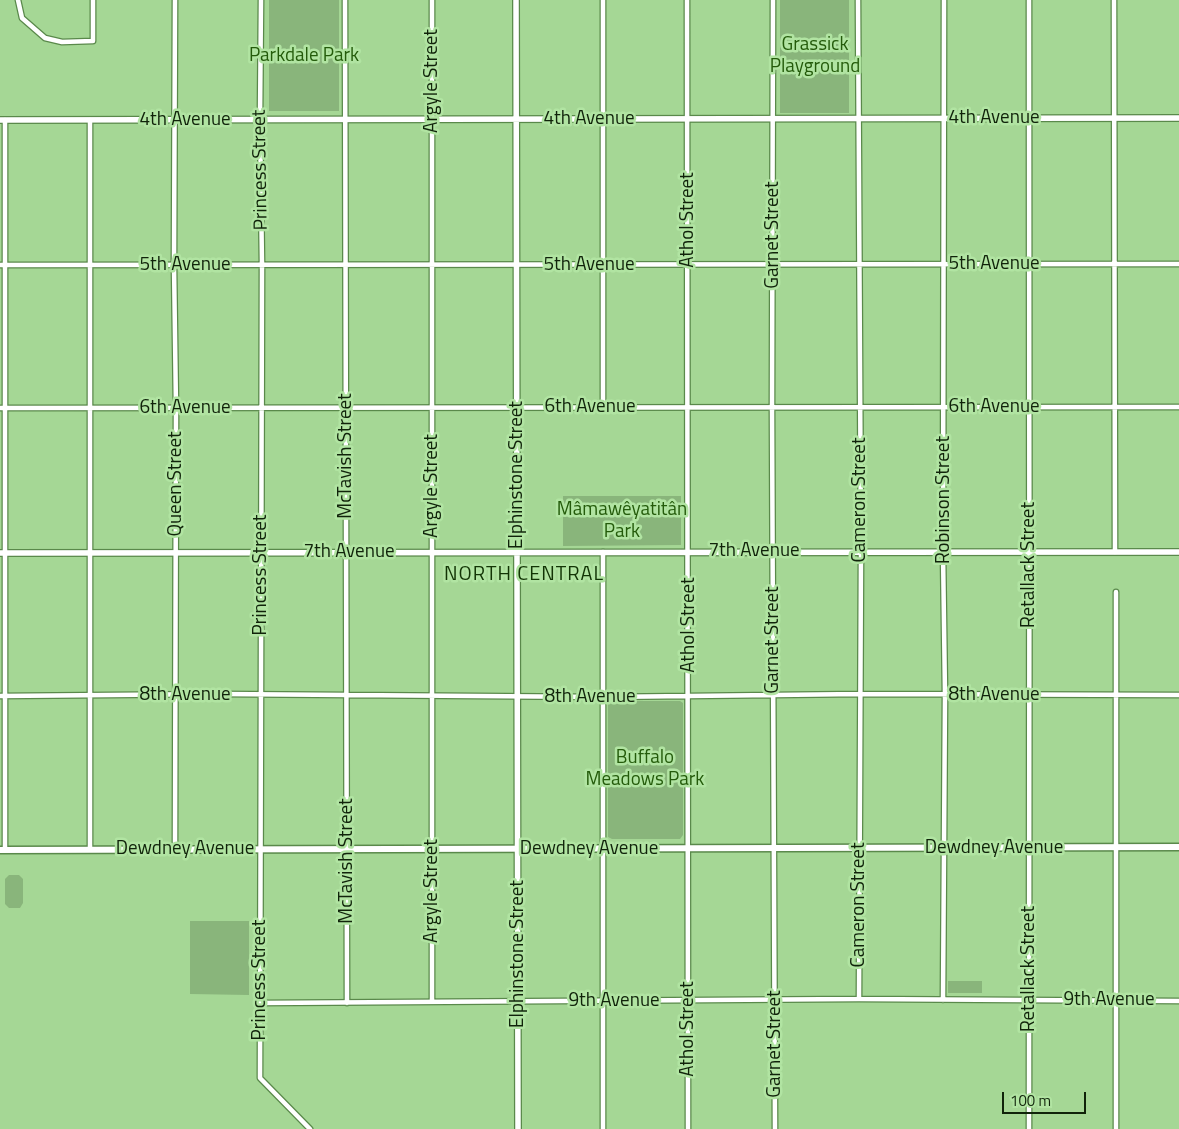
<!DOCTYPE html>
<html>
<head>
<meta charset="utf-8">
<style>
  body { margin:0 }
  #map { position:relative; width:1179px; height:1129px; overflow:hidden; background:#a5d795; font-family:"Titillium Web",sans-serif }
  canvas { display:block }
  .scale { position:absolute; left:1002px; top:1092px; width:84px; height:22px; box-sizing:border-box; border:2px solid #10230a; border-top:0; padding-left:6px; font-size:15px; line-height:18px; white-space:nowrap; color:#10230a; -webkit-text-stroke:4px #b1e4a2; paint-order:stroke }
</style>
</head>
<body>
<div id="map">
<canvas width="1179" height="1129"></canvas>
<div class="scale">100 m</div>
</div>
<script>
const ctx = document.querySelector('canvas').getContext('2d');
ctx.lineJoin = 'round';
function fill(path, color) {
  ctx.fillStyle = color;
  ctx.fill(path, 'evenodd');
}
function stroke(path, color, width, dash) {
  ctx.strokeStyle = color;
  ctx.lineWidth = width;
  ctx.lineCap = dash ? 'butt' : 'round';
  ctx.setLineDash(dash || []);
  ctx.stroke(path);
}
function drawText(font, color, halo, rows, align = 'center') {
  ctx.font = font + ' "Titillium Web",sans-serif';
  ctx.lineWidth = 5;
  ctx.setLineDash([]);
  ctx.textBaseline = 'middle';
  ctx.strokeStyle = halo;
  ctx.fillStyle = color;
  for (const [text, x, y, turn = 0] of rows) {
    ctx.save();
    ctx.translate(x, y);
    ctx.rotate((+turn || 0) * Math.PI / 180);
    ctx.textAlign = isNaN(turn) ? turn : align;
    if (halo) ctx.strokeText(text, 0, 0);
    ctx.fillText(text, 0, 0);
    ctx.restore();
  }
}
const green = new Path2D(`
  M269,0H339V111H269Z
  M780,0H849V113H780Z
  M563,496H681V545L563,546Z
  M611,701H680L683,703V835L680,839H612L608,837V704Z
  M9,875H19L23,879V903L20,908H9L5,904V879Z
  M190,921H249V995L190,994Z
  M948,981H982V993H948Z`);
const minor = new Path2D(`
  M18,0L22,18L45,38L62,42L93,41V0
  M261,0L260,120L262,265L260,1078L310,1129
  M345,0L347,1003
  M432,0V1002
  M603,0V407
  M687,0L688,1129
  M773,0L772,407L775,1129
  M858,0L861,551L859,999
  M1114,0L1115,552
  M5,120V850
  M90,120V849
  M0,265L1179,264
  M0,408L1179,407
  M603,552V1129
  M0,696L220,694L603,697L860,694L1179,695
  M175,849L176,408L174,265L175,0
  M943,1000L945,695L943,552L944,0
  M260,1003L859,999L1179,1001
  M1029,1129C1029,753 1030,376 1029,0
  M1116,1129V592`);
const tertiary = new Path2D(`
  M516,0L518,1129
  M0,120L1179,118
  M0,553L1179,552`);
const secondary = new Path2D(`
  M0,850L1179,847`);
const parkNames = [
  ["Grassick",815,45],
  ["Playground",815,67],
  ["Parkdale Park",304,56],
  ["Mâmawêyatitân",622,510],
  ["Park",622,532],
  ["Buffalo",645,758],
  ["Meadows Park",645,780]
];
const streetNames = [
  ["Argyle Street",432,81,-90],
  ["4th Avenue",994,118],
  ["4th Avenue",589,119],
  ["4th Avenue",185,120],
  ["Princess Street",261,170,-91],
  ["Athol Street",688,220,-90],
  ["Garnet Street",773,235,-90],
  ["5th Avenue",994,264],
  ["5th Avenue",185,265],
  ["5th Avenue",589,265],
  ["6th Avenue",590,407],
  ["6th Avenue",994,407],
  ["6th Avenue",185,408],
  ["McTavish Street",346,456,-90],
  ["Elphinstone Street",517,475,-90],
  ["Queen Street",176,484,-90],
  ["Argyle Street",432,486,-90],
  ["Cameron Street",860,500,-90],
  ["Robinson Street",944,500,-90],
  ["7th Avenue",754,551],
  ["7th Avenue",349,552],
  ["Retallack Street",1029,565,-90],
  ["Princess Street",261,575,-90],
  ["Athol Street",689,625,-90],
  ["Garnet Street",773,640,-90],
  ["8th Avenue",185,695],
  ["8th Avenue",994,695],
  ["8th Avenue",590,697],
  ["Dewdney Avenue",994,848],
  ["Dewdney Avenue",185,849],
  ["Dewdney Avenue",589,849],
  ["McTavish Street",347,861,-90],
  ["Argyle Street",432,891,-90],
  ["Cameron Street",859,905,-90],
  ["Elphinstone Street",518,954,-90],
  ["Retallack Street",1029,969,-90],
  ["Princess Street",260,980,-90],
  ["9th Avenue",1109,1000],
  ["9th Avenue",614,1001],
  ["Athol Street",688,1029,-90],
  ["Garnet Street",775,1044,-90]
];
const neighbourhoodNames = [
  ["NORTH CENTRAL",524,575]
];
fill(green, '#89b57b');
stroke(minor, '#5a894b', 7);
stroke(tertiary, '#5a894b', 8);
stroke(secondary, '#5a894b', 9);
stroke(minor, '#fff', 4.5);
stroke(tertiary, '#fff', 5.5);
stroke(secondary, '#fff', 6);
drawText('19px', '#245b0b', '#b1e4a2', parkNames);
drawText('19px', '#10230a', '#b1e4a2', streetNames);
ctx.letterSpacing = '1px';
drawText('20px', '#123405', '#b1e4a2', neighbourhoodNames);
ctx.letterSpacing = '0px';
</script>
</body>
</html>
